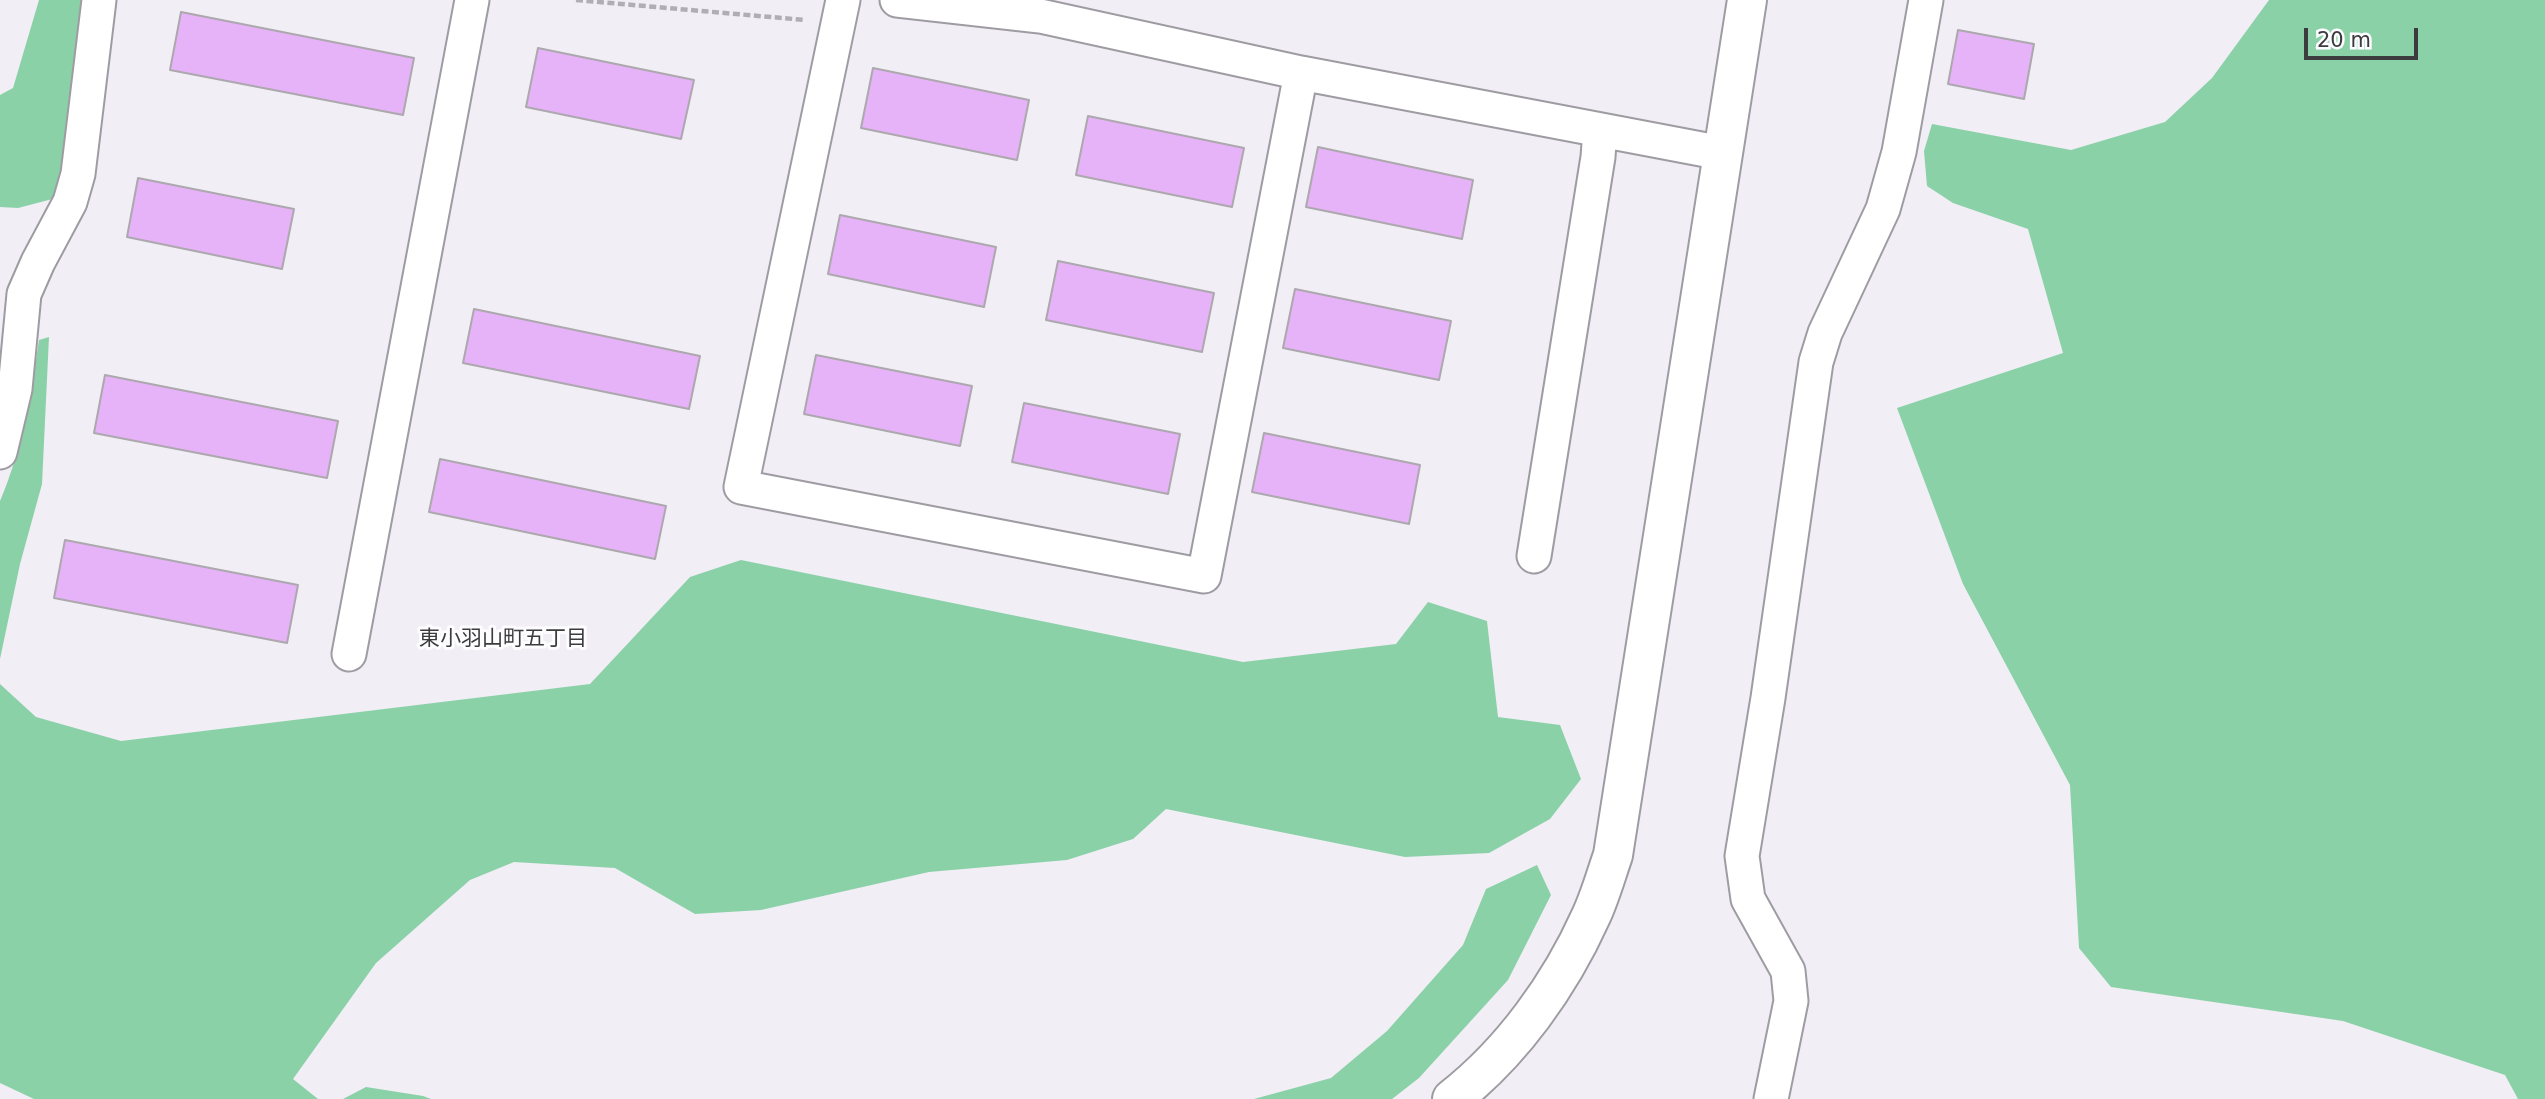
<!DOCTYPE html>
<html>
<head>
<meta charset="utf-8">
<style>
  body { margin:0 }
  #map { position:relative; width:2545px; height:1099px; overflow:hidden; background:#f1eef5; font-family:"DejaVu Sans",sans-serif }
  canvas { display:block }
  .scale { position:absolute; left:2304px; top:28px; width:114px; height:32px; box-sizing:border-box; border:4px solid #3c3b3d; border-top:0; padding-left:9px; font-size:21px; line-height:24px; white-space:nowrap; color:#3c3b3d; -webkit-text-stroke:5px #fdfcff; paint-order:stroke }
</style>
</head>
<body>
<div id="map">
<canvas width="2545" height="1099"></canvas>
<div class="scale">20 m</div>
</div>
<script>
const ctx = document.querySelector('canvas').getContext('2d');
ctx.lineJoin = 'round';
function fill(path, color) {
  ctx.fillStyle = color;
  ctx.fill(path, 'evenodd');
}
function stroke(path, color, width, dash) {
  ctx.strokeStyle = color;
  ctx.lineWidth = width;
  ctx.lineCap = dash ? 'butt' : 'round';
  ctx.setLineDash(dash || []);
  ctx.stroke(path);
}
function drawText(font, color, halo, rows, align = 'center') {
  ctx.font = font + ' "DejaVu Sans","Noto Sans JP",sans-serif';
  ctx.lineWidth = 6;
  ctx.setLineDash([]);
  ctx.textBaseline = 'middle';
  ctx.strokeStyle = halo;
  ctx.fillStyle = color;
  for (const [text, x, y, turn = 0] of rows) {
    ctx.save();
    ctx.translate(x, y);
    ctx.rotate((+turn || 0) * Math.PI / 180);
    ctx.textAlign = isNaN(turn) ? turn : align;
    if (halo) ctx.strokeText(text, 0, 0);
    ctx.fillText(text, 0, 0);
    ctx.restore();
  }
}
const green = new Path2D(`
  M39,0H93L60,197L18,208L0,207V95L13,88Z
  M2269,0H2545V1099H2518L2505,1075L2343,1021L2111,987L2079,948L2070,785L1963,584L1897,408L2063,353L2028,229L1953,203L1927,186L1924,151L1932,124L2071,150L2165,122L2212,78Z
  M49,337L42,484L20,564L0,659V501C22,450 31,394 39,340Z
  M741,560L1243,662L1396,644L1428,602L1487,621L1498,717L1560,725L1581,779L1550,819L1489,853L1405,857L1166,809L1133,839L1067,860L929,872L761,910L695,914L615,868L514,862L470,880L376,963L293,1079L318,1099H34L0,1083V684L36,717L121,741L590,684L690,577Z
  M1537,865L1551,895L1508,980L1419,1078L1392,1099H1254L1331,1078L1387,1031L1463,945L1486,889Z
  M366,1087L423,1096L431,1099H343Z`);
const building = new Path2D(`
  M181,12L414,58L403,115L170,70Z
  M1958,30L2034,44L2024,99L1948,84Z
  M538,48L694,80L681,139L526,107Z
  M873,68L1029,100L1017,160L861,128Z
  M1088,116L1244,148L1232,207L1076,175Z
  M1318,147L1473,180L1462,239L1306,207Z
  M138,178L294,209L282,269L127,237Z
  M840,215L996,247L984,307L828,274Z
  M1058,261L1214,293L1202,352L1046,320Z
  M1295,289L1451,321L1439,380L1283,348Z
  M474,309L700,356L689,409L463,363Z
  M816,355L972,386L960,446L804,414Z
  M105,375L338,421L327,478L94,433Z
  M1024,403L1180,434L1168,494L1012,462Z
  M1264,433L1420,465L1409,524L1252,492Z
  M440,459L666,506L655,559L429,512Z
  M65,540L298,585L287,643L54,598Z`);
const path = new Path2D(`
  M576,0L805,20`);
const street = new Path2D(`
  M843,0L741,487L1204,576L1301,73
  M897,0L1040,16L1301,73L1722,153
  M0,452L15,389L24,294L38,262L70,202L78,174L99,0
  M1534,556L1598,157L1600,130
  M349,654L472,0
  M1771,1099L1791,1001L1788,971L1748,899L1742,856L1768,698L1816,362L1825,333L1883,209L1899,152L1926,0`);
const secondary = new Path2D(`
  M1452,1099C1512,1052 1560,985 1591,916C1600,897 1606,875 1613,855L1747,0`);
const neighbourhoodNames = [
  ["東小羽山町五丁目",503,640]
];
fill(green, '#8ad1a8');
fill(building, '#e6b2f8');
stroke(building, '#aca8ae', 2);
stroke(street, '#9e9ca2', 37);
stroke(secondary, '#9e9ca2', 42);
stroke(path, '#b0aeb3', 4.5, [7, 3.5]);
stroke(street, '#fff', 33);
stroke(secondary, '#fff', 38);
drawText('21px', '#3c3b3d', '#fdfcff', neighbourhoodNames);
</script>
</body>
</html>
